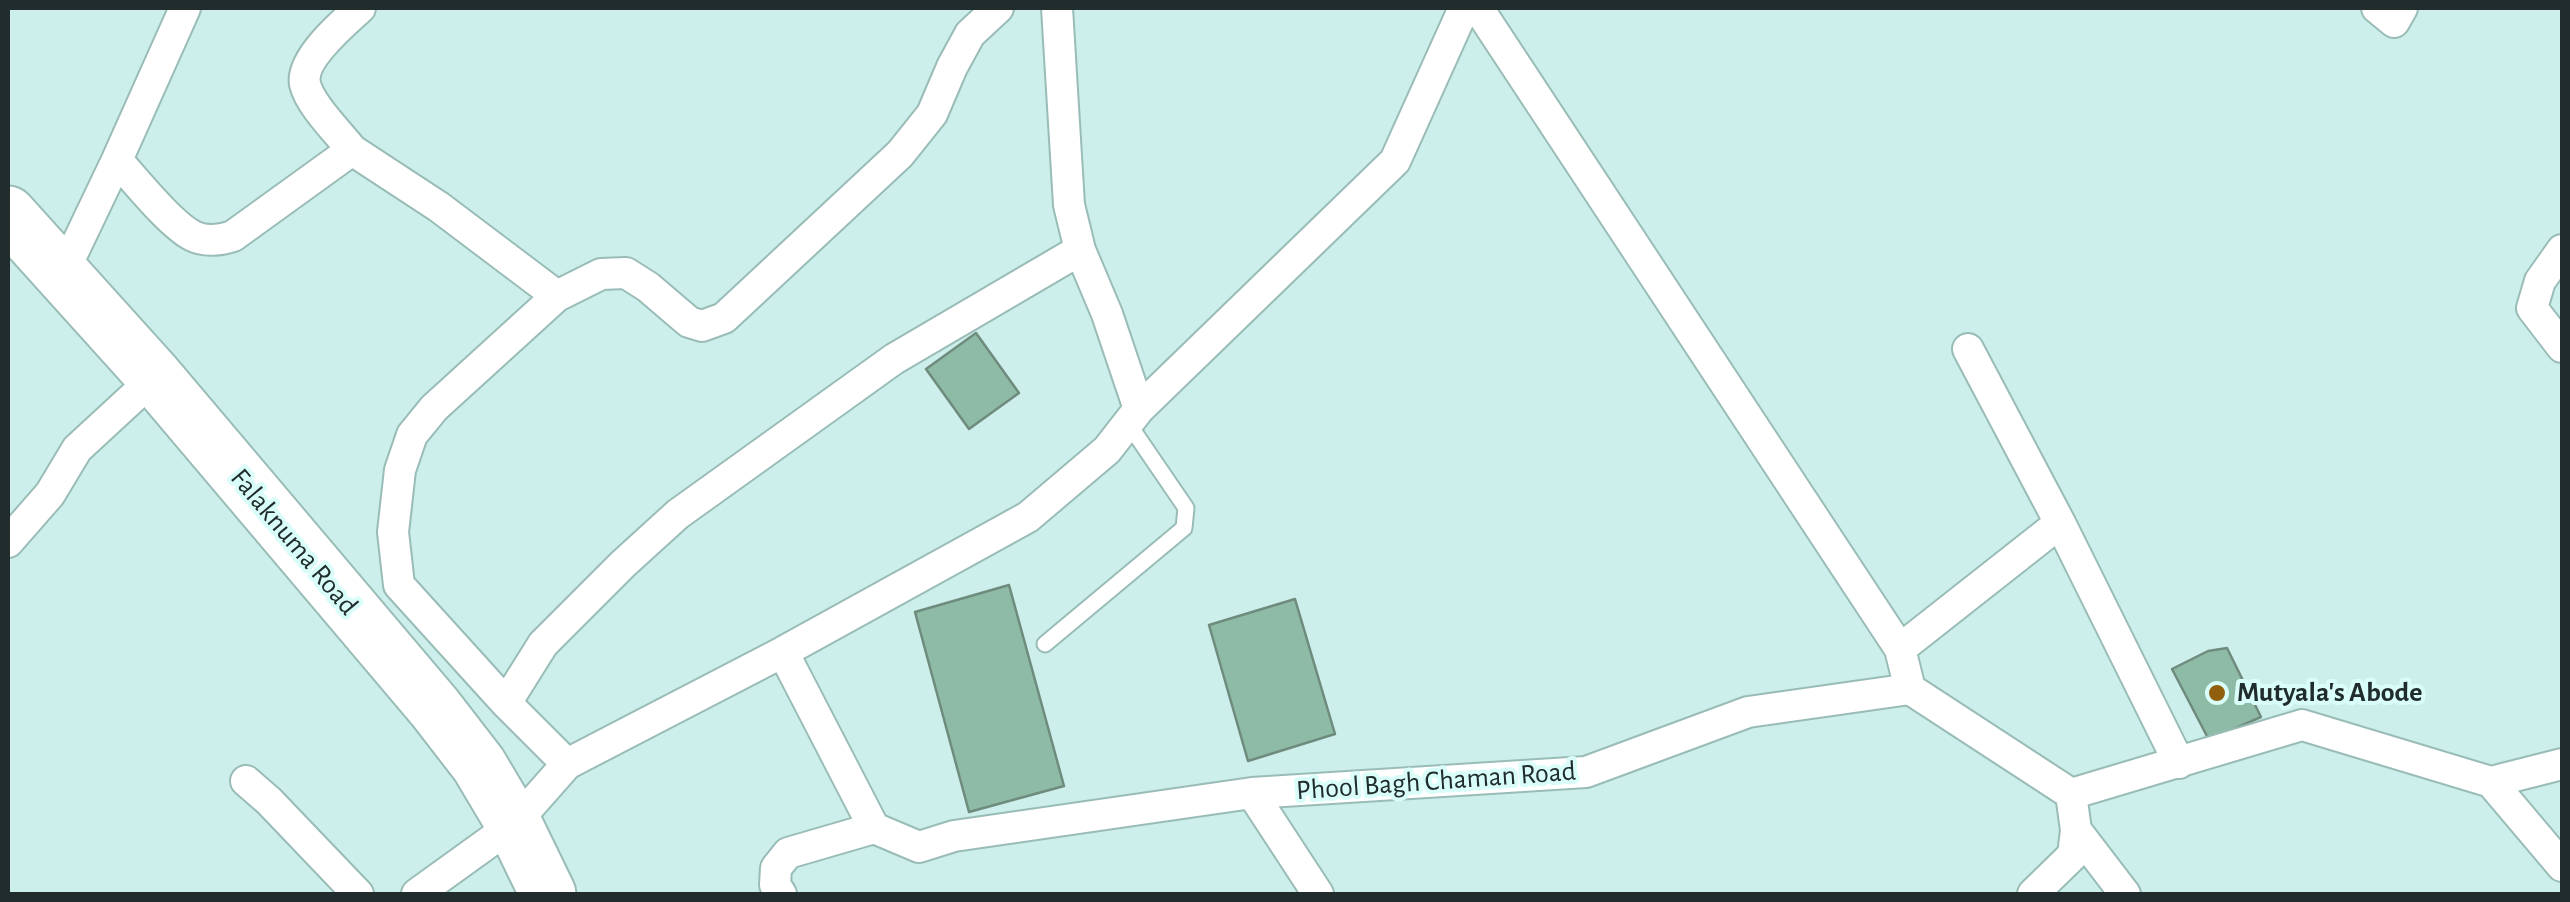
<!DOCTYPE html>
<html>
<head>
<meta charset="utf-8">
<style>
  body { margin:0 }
  #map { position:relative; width:2570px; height:902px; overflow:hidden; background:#ccefeb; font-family:"Alegreya Sans",sans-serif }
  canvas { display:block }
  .frame { position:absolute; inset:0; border:10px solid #202d2c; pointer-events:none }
</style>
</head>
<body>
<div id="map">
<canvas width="2570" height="902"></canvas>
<div class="frame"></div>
</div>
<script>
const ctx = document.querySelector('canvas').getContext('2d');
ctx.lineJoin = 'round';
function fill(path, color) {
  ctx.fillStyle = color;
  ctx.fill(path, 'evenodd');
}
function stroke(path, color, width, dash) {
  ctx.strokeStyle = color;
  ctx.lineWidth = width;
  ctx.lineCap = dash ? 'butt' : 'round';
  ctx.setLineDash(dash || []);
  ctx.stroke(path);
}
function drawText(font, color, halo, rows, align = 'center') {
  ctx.font = font + ' "Alegreya Sans",sans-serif';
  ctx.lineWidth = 8;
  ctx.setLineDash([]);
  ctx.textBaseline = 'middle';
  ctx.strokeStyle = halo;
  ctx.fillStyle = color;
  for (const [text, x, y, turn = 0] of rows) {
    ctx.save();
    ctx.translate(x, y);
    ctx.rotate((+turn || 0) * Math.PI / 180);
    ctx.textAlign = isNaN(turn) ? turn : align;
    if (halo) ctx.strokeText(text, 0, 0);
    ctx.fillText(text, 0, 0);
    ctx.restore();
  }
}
const building = new Path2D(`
  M976,333L1019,393L969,429L926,369Z
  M1009,585L1064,786L969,812L915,612Z
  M1295,599L1335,734L1248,761L1209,625Z
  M2227,648L2261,717L2209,740L2172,669L2208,651Z`);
const lane = new Path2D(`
  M1045,644L1184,528L1186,508L1128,423`);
const street = new Path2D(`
  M1057,8L1069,205L1080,250L1107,314L1139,409
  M1478,8L1900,649L1910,689
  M2377,8L2394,22L2402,8
  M352,150C338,132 310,105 305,84C300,60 343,23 360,8
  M117,160C136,181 170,224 193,236C205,242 221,240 233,236L352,150L439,207L557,296
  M2562,250L2540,281L2532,308L2562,347
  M63,273L117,160L185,8
  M1968,349L2060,523L2179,763
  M8,542L50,494L77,449L155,377
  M1900,649L2060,523
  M783,652L874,828L919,847L954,836L1252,793L1586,772L1748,712L1910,689L2071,794L2302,725L2491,782L2562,764
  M506,703L543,644L623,564L678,514L894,359L1080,250
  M567,764L506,703L399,585L393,532L400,470L412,435L434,408L557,296L601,274L626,273L648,287L689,322L702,326L724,318L900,154L932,114L952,67L970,34L998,8
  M246,781L269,801L358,894
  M2491,782L2562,866
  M1252,793L1318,894
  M2076,830L2125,894
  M417,894L514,824L567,764L783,652L1028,517L1107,450L1139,409L1395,161L1464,8
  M781,894L775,885L776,868L788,853L874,828
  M2033,894L2073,855L2076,830L2071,794`);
const highway = new Path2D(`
  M8,214L155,377L435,708L479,765L514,824L548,894`);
const markers = [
  [2217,693,10,"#91600e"]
];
const streetNames = [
  ["Falaknuma Road",294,542,50],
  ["Phool Bagh Chaman Road",1436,781,-4]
];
const poiNames = [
  ["Mutyala's Abode",2237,693]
];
fill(building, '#8ebba6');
stroke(building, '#6f8b7e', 2.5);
stroke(lane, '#99bcb7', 19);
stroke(street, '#99bcb7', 34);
stroke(highway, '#99bcb7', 59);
stroke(lane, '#fff', 15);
stroke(street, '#fff', 30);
stroke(highway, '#fff', 55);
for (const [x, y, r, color] of markers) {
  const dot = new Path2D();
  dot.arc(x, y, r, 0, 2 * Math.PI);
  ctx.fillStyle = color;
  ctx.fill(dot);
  stroke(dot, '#d9fdf8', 4);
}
drawText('28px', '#202d2c', '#d9fdf8', streetNames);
drawText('bold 28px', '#202d2c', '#d9fdf8', poiNames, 'left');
</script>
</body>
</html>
